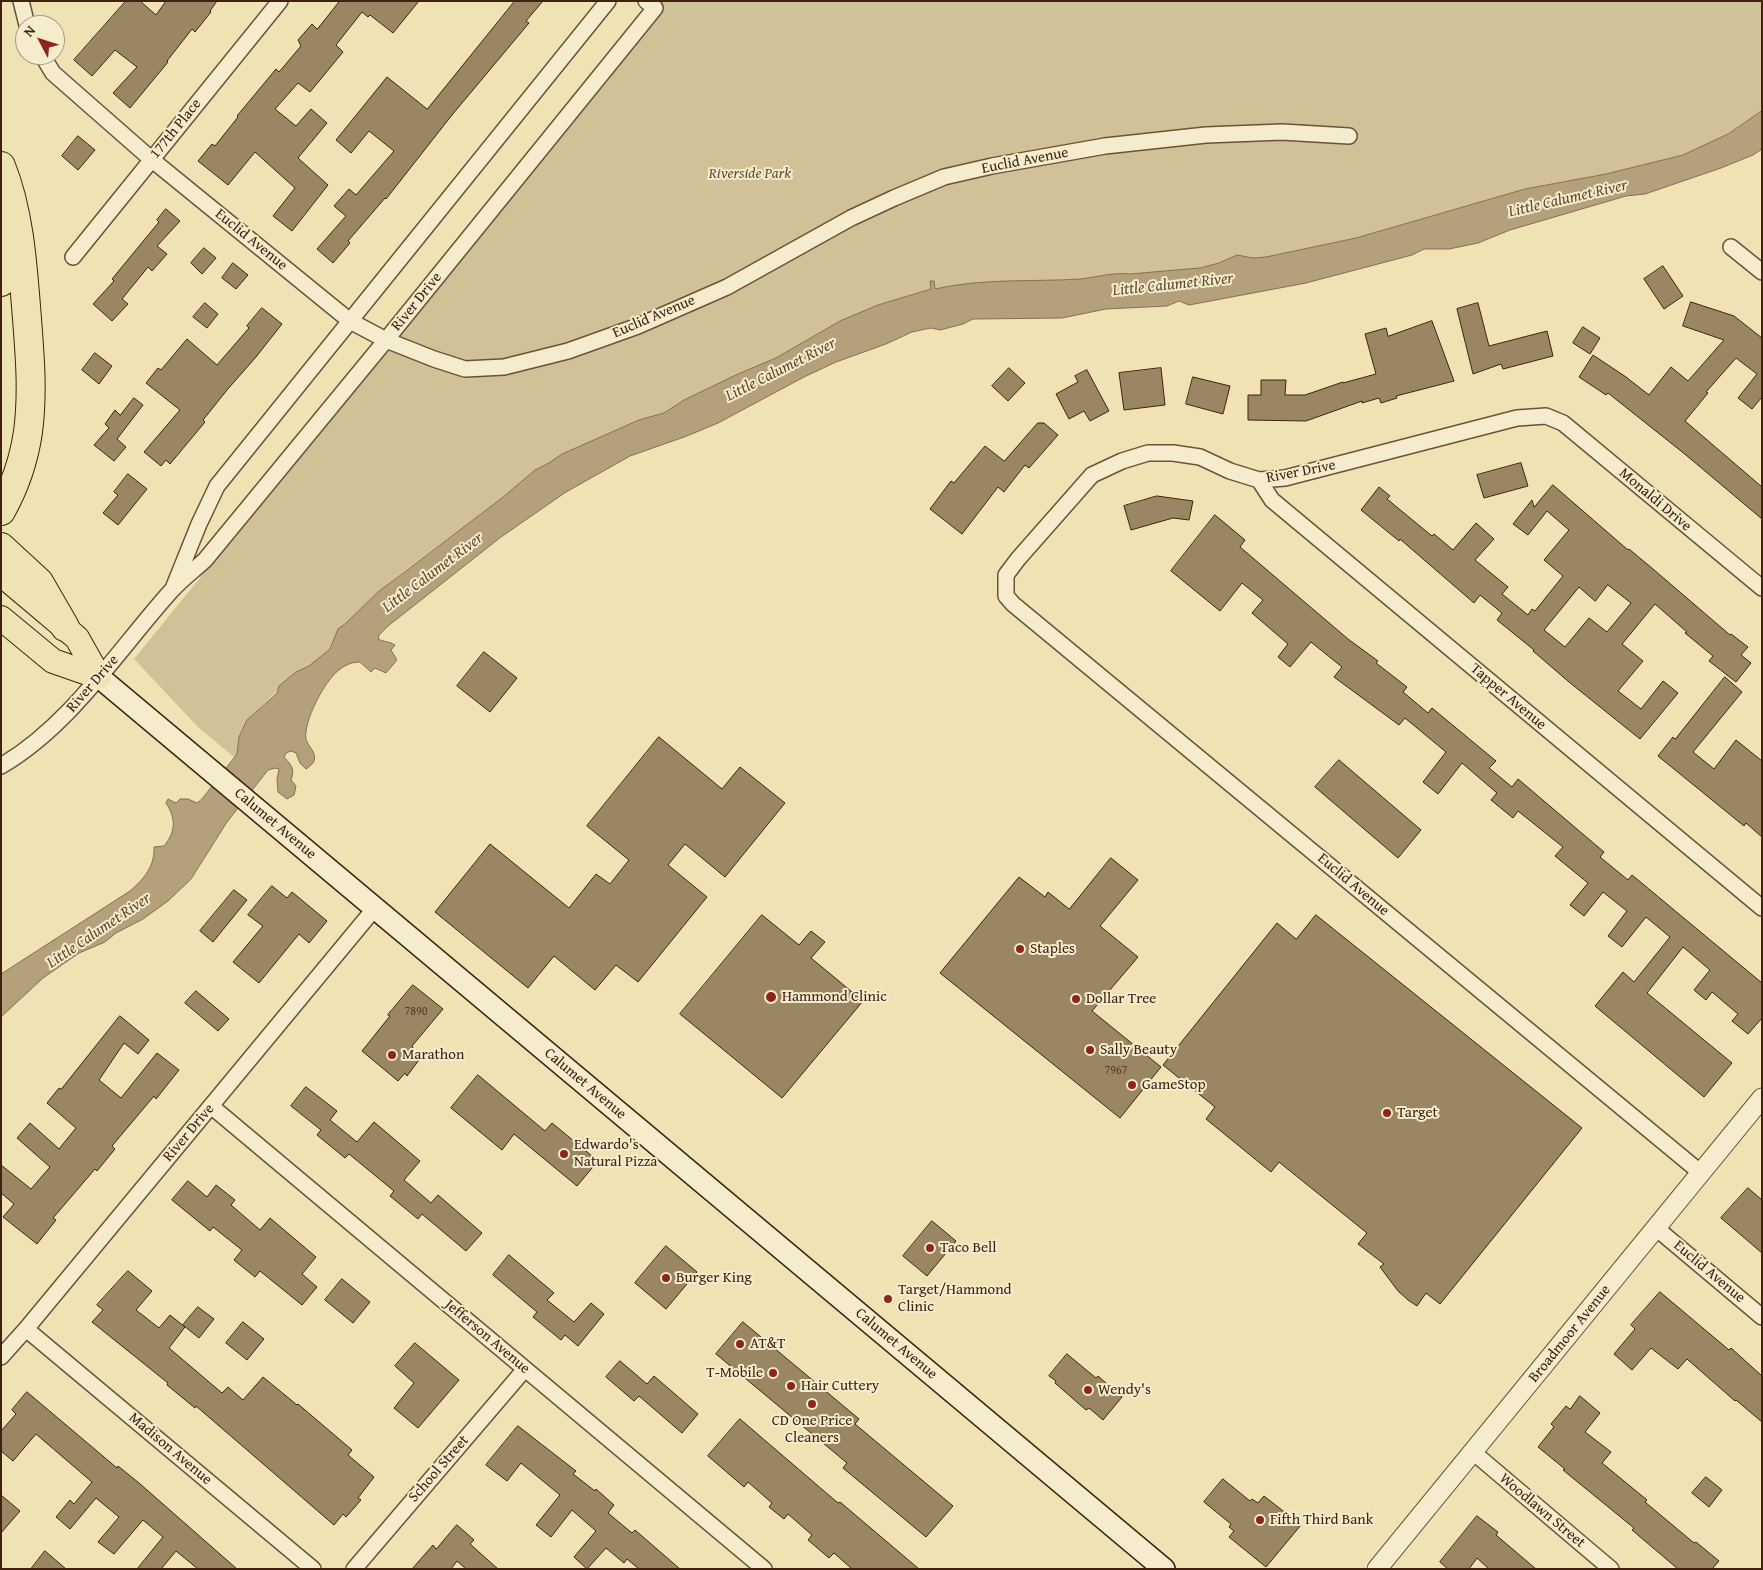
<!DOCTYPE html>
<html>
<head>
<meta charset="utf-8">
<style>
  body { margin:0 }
  #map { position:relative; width:1763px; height:1570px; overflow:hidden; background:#efe2b3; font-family:"Gentium Book Plus",serif }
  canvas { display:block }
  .frame { position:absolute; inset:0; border:2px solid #41220f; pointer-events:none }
  .north { position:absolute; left:15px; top:15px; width:50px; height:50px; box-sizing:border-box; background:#f5ecce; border:1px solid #ad9b82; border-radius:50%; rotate:310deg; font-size:14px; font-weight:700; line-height:20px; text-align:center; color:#41220f }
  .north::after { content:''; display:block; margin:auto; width:18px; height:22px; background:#8f2418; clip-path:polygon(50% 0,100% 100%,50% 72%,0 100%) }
</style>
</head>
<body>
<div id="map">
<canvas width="1763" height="1570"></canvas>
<div class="frame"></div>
<div class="north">N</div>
</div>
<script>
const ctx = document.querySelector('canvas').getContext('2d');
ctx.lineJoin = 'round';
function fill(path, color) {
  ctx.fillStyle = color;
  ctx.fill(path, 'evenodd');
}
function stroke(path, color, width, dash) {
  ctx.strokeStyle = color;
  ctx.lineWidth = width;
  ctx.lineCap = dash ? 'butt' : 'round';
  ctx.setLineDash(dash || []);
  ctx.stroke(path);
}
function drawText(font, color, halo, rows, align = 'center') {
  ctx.font = font + ' "Gentium Book Plus",serif';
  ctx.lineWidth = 4;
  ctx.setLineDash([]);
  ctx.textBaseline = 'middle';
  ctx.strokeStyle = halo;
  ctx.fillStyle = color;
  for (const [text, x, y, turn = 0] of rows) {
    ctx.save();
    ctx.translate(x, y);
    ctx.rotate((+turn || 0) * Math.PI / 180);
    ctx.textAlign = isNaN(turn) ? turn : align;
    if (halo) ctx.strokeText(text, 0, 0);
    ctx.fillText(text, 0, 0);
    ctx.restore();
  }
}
const green = new Path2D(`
  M658,1H1762V111L1728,134L1683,155L1606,174L1525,189L1356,238L1266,257L1253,258L1237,255L1219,263L1200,268L1130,274C1115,272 1097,277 1081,279C1032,282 983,278 935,289L931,281V289L878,305L840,321L776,358L738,374L684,400L664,413L639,420L562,454L549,463L535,470L502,498L404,571L378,592L345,624L338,629L330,649L309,666L296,672L247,720L239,737L237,754L235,758L198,727L134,659L664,7Z`);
const water = new Path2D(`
  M1762,111V149L1753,155L1721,168L1645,194L1626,196L1510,230L1478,243L1449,249H1424L1412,255L1306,283L1189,305L1179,301L1167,306L1106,309L1062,318L973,319L963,324L940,330L931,328L912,332L886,344L836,362L804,377L718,423L687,436L630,456L566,492L501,537L388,626L379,635L378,639C384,642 389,641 395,645L391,650L397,660L386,673L375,668L371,672L360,662C352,662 345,665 339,670C325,680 303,722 306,739C308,747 317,752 314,761C313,764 309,767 306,769L300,763L296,753L291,751L286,753L284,757C292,766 295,769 291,780L296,786L294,795L287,799L278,792L277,779L279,769L275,768L268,770L227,822L191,879L168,901L143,919L116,933L105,942L79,953L43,978L1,1017V974L130,891C144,879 155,866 154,847L164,846C176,832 176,818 166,803L168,799L176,803L180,799H188L197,803L202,799L237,754L239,737L247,720L277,693L279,686L296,672L309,666L330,649L338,629L345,624L378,592L502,498L535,470L549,463L562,454L639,420L664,413L684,400L738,374L776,358L840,321L878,305L931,289L930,281H934L935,289C983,278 1033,282 1081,279C1097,277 1115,272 1130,274L1200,268L1219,263L1237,255L1253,258L1266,257L1356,238L1525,189L1606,174L1683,155L1728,134Z`);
const building = new Path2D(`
  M126,1H140L156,15L166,1H217L210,11L211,12L195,32L192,29L167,61L168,62L130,108L113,93L137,67L115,50L92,76L74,60Z
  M340,1H419L393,33L370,15L368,17L362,12L336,45L343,52L310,92L298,83L275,109L296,126L311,109L327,123L298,158L328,185L292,231L273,216L295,188L255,152L228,185L198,161L212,144L215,146L238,117L237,116L276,69L279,72L301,46L298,40L312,24L317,29Z
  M515,1H543L526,21L529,23L452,115L386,199L385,198L348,241L350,243L333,263L317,249L346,216L334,206L349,189L356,195L394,151L369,131L351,153L336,140L387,77L427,109Z
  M78,136L95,150L78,170L62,156Z
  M166,209L180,221L157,246L167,254L152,271L148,267L122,299L128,304L112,321L93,304L114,281L112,279L159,222L157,220Z
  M204,248L216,258L202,274L191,263Z
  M233,263L248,275L236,289L222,278Z
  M1663,266L1683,296L1664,309L1644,279Z
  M1691,302L1734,316L1762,338V397L1752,409L1738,398L1757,374L1736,358L1706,392L1708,393L1685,421L1762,487V519L1686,455L1608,393L1606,395L1579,377L1593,355L1626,377L1649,395L1671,367L1688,381L1724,340L1683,326Z
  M205,303L218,314L207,328L193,317Z
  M1478,303L1489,346L1547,331L1553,356L1503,369L1501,364L1473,374L1457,309Z
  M262,308L282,324L256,357L227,390L203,420L205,422L170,464L166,460L161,466L144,452L180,410L146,383L158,368L161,370L187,339L217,365L249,328L247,326Z
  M1432,321L1454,381L1396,396L1397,398L1381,403L1379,398L1362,403V401L1306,421L1248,420V395H1261V380H1286L1285,395H1305L1343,382V383L1376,374L1365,334L1386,328L1388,336Z
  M1583,327L1600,338L1590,354L1573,343Z
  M95,353L112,366L99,384L82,370Z
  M1009,368L1025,383L1008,401L992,386Z
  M1161,368L1165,405L1124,410L1119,373Z
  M1087,370L1109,411L1090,421L1084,411L1069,419L1056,394L1078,382L1075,376Z
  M1193,377L1230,386L1223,414L1186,404Z
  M134,398L143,405L117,439L126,447L114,461L94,445L109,428L105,424L115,410L120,415Z
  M1038,423H1044L1058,435L1029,468L1025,465L1004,492L998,487L962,534L930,509L951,481L954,483L985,446L1004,461Z
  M1521,463L1528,486L1484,498L1477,475Z
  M128,474L147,489L118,525L103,513L118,495L114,492Z
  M1553,485L1628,550L1629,549L1653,569L1730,635L1731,634L1748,647L1741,655L1751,663L1736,682L1709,661L1713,656L1685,633L1687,632L1655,604L1622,644L1643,661L1618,691L1641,709L1663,681L1678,693L1640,739L1569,682L1533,651L1534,650L1497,620L1502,613L1480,595L1474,603L1400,539L1399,541L1361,510L1379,487L1390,496L1387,499L1432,536L1434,534L1453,550L1476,523L1494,539L1475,560L1508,587L1502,594L1528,615L1532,609L1535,611L1563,576L1544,560L1569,530L1547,511L1528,535L1513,524L1532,500L1534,507ZM1608,585L1631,603L1607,632L1589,618L1565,647L1544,630L1579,587L1595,601Z
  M1157,496L1193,501L1189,520L1173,518L1131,530L1124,506Z
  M1215,515L1245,540L1240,547L1348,639L1378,661L1376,663L1407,687L1403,692L1428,713L1432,708L1496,761L1489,768L1512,787L1518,779L1604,852L1600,857L1628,880L1632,875L1762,983V1018L1748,1034L1732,1021L1738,1014L1712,992L1706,1000L1694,990L1710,970L1683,947L1647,993L1732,1063L1704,1097L1595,1006L1623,972L1634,982L1670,937L1646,917L1622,947L1608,936L1627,911L1603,892L1584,916L1570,905L1588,883L1555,856L1563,847L1518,811L1513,818L1491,800L1497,793L1462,763L1438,794L1423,782L1446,752L1405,718L1399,725L1334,677L1342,667L1311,642L1290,667L1278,657L1288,644L1252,613L1263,600L1242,583L1220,611L1171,571Z
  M484,652L517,678L490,712L457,686Z
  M1725,677L1742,692L1693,752L1714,769L1736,740L1762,761V837L1746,823L1744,826L1658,756L1673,737L1675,739Z
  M659,737L722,789L740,767L785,803L725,877L685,844L668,865L707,897L638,982L616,965L595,990L554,956L528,988L435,912L490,844L569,908L596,874L610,884L629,860L587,826Z
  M1339,760L1421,830L1398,858L1315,787Z
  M1111,858L1138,880L1100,926L1138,957L1092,1011L1161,1067L1120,1118L940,973L1019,877L1045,897L1048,892L1069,909Z
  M272,886L287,898L292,892L327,921L309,943L299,934L259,983L233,962L263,926L248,915Z
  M234,890L247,900L213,942L200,931Z
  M762,915L799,945L811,931L825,942L811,958L863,1001L782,1098L680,1014Z
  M1316,915L1582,1128L1440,1304L1426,1293L1417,1306L1408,1300L1398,1291L1380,1267L1384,1264L1358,1244L1367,1233L1279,1162L1271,1172L1206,1119L1215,1107L1163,1065L1277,923L1296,939Z
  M413,985L443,1009L412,1046L419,1060L407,1076L405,1073L398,1081L362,1051L390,1016L388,1015Z
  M196,991L229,1019L218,1031L185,1003Z
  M120,1016L149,1040L138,1054L124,1043L99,1080L121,1098L157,1053L179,1070L156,1099L154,1096L112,1146L115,1149L97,1171L95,1169L53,1218L56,1220L37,1244L3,1217L14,1204L1,1193V1165L31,1189L50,1167L17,1138L30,1123L59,1149L76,1128L47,1103L59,1088L61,1089Z
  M478,1075L545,1131L552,1123L598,1161L577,1186L514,1134L502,1150L451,1108Z
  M306,1087L337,1111L330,1120L357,1142L374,1122L420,1161L404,1180L431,1203L438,1195L482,1233L466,1251L422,1214L418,1219L390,1196L394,1191L349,1154L345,1158L317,1135L321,1130L291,1106Z
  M188,1181L207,1197L216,1185L235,1200L231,1205L260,1230L270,1218L316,1257L302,1274L317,1287L302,1305L260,1271L255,1277L234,1260L242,1250L213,1227L210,1231L172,1200Z
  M1748,1188L1762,1200V1253L1721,1218Z
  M932,1221L956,1241L927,1276L903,1256Z
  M666,1246L697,1272L666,1309L635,1283Z
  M509,1255L554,1293L547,1300L574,1322L591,1303L604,1314L578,1346L565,1335L561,1340L533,1317L537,1312L493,1275Z
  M128,1271L152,1291L136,1310L159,1328L170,1315L185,1327L169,1348L222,1393L228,1387L243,1400L263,1377L297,1405L298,1404L352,1450L348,1455L374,1477L358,1498L361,1500L346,1517L343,1514L334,1525L196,1406L195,1408L167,1385L168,1383L92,1322L103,1310L97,1305Z
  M342,1279L370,1302L353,1323L325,1300Z
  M1660,1292L1729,1350L1731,1348L1762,1376V1422L1736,1400L1735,1401L1687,1359L1678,1369L1651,1348L1632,1370L1614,1354L1635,1329L1631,1325Z
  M198,1307L214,1319L199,1338L183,1325Z
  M243,1322L264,1339L247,1360L226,1343Z
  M743,1322L859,1419L855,1424L953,1506L926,1537L843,1468L847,1463L716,1354Z
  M415,1343L459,1380L418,1428L394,1408L414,1383L395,1366Z
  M1067,1354L1096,1378L1098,1376L1122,1397L1103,1420L1089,1408L1086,1410L1055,1383L1056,1381L1049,1376Z
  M620,1361L647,1384L654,1376L698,1414L682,1433L639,1396L634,1401L606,1377Z
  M27,1392L117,1468L118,1466L139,1483L237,1569H198L176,1551L161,1569H137L163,1537L143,1520L114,1554L98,1542L119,1517L96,1498L70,1529L56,1517L70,1500L74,1504L92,1482L36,1434L13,1461L1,1451V1431L16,1414L12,1410Z
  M1580,1396L1600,1413L1585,1432L1611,1452L1602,1463L1647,1500L1645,1502L1694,1543L1696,1542L1719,1561L1712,1569H1678L1632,1530L1634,1528L1563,1470L1565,1469L1538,1447L1554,1427L1551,1424L1566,1406L1570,1409Z
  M740,1419L838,1503L840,1502L919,1569H852L834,1553L829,1558L808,1540L812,1535L788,1514L784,1519L769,1507L772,1503L748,1482L744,1487L708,1456Z
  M518,1426L576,1471L573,1474L595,1491L596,1489L614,1505L608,1513L632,1533L635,1530L680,1569H639L627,1559L624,1563L606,1548L587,1569L574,1557L596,1531L572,1510L551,1537L536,1525L560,1495L521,1463L507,1481L486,1465Z
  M1706,1477L1722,1490L1709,1507L1692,1493Z
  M1223,1479L1250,1501L1252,1499L1258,1503L1264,1496L1301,1525L1266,1567L1229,1537L1234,1531L1229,1527L1231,1524L1204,1502Z
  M1,1495L20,1511L1,1533Z
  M1477,1516L1498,1532L1496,1535L1536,1569H1489L1477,1558L1469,1569H1448L1440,1562Z
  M457,1525L474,1540L470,1544L498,1569H466L457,1561L451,1569H412L433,1545L436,1549Z
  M45,1551L66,1569H31Z`);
const minor = new Path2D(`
  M21,1L27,25
  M42,55L53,73L151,159L350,321L386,340L434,359L465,369L504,367L568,351L638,326L727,287L851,218L894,198L944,177L992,166L1105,146L1206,135L1282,132L1349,136
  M1731,247L1762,272
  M73,257L280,1
  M1259,480L1272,500L1762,908
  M174,586L199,524L217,486L608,1
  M1,766C71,725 118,650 171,591C181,580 194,570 205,560L386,340L655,8L646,1
  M211,1106L764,1569
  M1701,1173L1013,604L1006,596V575L1018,559L1092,475L1122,461L1148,453H1173L1200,457L1230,471L1259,480L1285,478L1517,418L1546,416L1563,423L1762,588
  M1656,1228L1762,1317
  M26,1329L313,1569
  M1,1357L26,1329L375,908
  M1473,1452L1611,1569
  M354,1569L525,1369`);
const tertiary = new Path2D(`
  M1377,1569L1762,1098`);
const secondary = new Path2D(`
  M99,677L1164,1569`);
const primary = new Path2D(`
  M1,574L77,638L99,677
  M1,618L53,661L99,677`);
const motorway = new Path2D(`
  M1,166C20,213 23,269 27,319C30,357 33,394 28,432C24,459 14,488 1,511
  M1,282L3,233L1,226
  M1,547L39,582L65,627`);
const markers = [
  [1020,949,5,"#8f2418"],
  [771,997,6,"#8f2418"],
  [1076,999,5,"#8f2418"],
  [1090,1050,5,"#8f2418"],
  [392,1055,5,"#8f2418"],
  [1132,1085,5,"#8f2418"],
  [1387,1113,5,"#8f2418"],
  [564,1154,5,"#8f2418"],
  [930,1248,5,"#8f2418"],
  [666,1278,5,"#8f2418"],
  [888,1299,5,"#8f2418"],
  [740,1344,5,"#8f2418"],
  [773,1373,5,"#8f2418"],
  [791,1386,5,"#8f2418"],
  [1088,1390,5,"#8f2418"],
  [812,1404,5,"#8f2418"],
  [1260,1520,5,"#8f2418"]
];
const numberNames = [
  ["7890",416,1012],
  ["7967",1116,1071]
];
const streetNames = [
  ["177th Place",176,129,-51],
  ["Euclid Avenue",1025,161,-11],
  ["Euclid Avenue",251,240,39],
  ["River Drive",417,302,-51],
  ["Euclid Avenue",654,317,-23],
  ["River Drive",1301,472,-11],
  ["Monaldi Drive",1655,500,40],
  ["River Drive",93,684,-49],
  ["Tapper Avenue",1508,697,40],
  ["Calumet Avenue",275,824,40],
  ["Euclid Avenue",1353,885,40],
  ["Calumet Avenue",585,1084,40],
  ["River Drive",189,1133,-50],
  ["Euclid Avenue",1709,1272,40],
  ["Broadmoor Avenue",1570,1334,-51],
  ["Jefferson Avenue",487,1337,40],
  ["Calumet Avenue",896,1344,40],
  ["Madison Avenue",170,1449,40],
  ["School Street",439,1469,-49],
  ["Woodlawn Street",1542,1511,40]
];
const parkNames = [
  ["Riverside Park",750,174]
];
const poiNames = [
  ["Staples",1030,949],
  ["Hammond Clinic",782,997],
  ["Dollar Tree",1086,999],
  ["Sally Beauty",1100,1050],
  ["Marathon",402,1055],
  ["GameStop",1142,1085],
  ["Target",1397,1113],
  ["Edwardo's",574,1145],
  ["Natural Pizza",574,1162],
  ["Taco Bell",940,1248],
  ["Burger King",676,1278],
  ["Target/Hammond",898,1290],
  ["Clinic",898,1307],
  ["AT&T",750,1344],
  ["T-Mobile",763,1373,"right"],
  ["Hair Cuttery",801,1386],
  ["Wendy's",1098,1390],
  ["CD One Price",812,1421,"center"],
  ["Cleaners",812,1438,"center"],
  ["Fifth Third Bank",1270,1520]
];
const waterNames = [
  ["Little Calumet River",1568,199,-13],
  ["Little Calumet River",1173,285,-6],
  ["Little Calumet River",781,370,-27],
  ["Little Calumet River",433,573,-37],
  ["Little Calumet River",99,931,-34]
];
fill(green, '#d1c197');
fill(water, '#b4a17b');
stroke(water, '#866e50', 1);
fill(building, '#9b8664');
stroke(building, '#41220f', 1);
stroke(minor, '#6c5238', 18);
stroke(tertiary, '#6c5238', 21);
stroke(secondary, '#41220f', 24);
stroke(primary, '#41220f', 26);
stroke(motorway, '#41220f', 30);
stroke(minor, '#f5ecce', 15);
stroke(tertiary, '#f5ecce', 19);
stroke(secondary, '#f5ecce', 21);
stroke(primary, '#efe2b3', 24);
stroke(motorway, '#efe2b3', 28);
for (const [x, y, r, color] of markers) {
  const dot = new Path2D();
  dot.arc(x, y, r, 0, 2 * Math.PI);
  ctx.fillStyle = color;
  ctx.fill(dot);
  stroke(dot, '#f5ecce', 2);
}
drawText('12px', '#583b24', null, numberNames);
drawText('15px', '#41220f', '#f5ecce', streetNames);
drawText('italic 15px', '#654a31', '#f5ecce', parkNames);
drawText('15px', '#41220f', '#f5ecce', poiNames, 'left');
drawText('italic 16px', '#64482f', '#f5ecce', waterNames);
</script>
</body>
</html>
